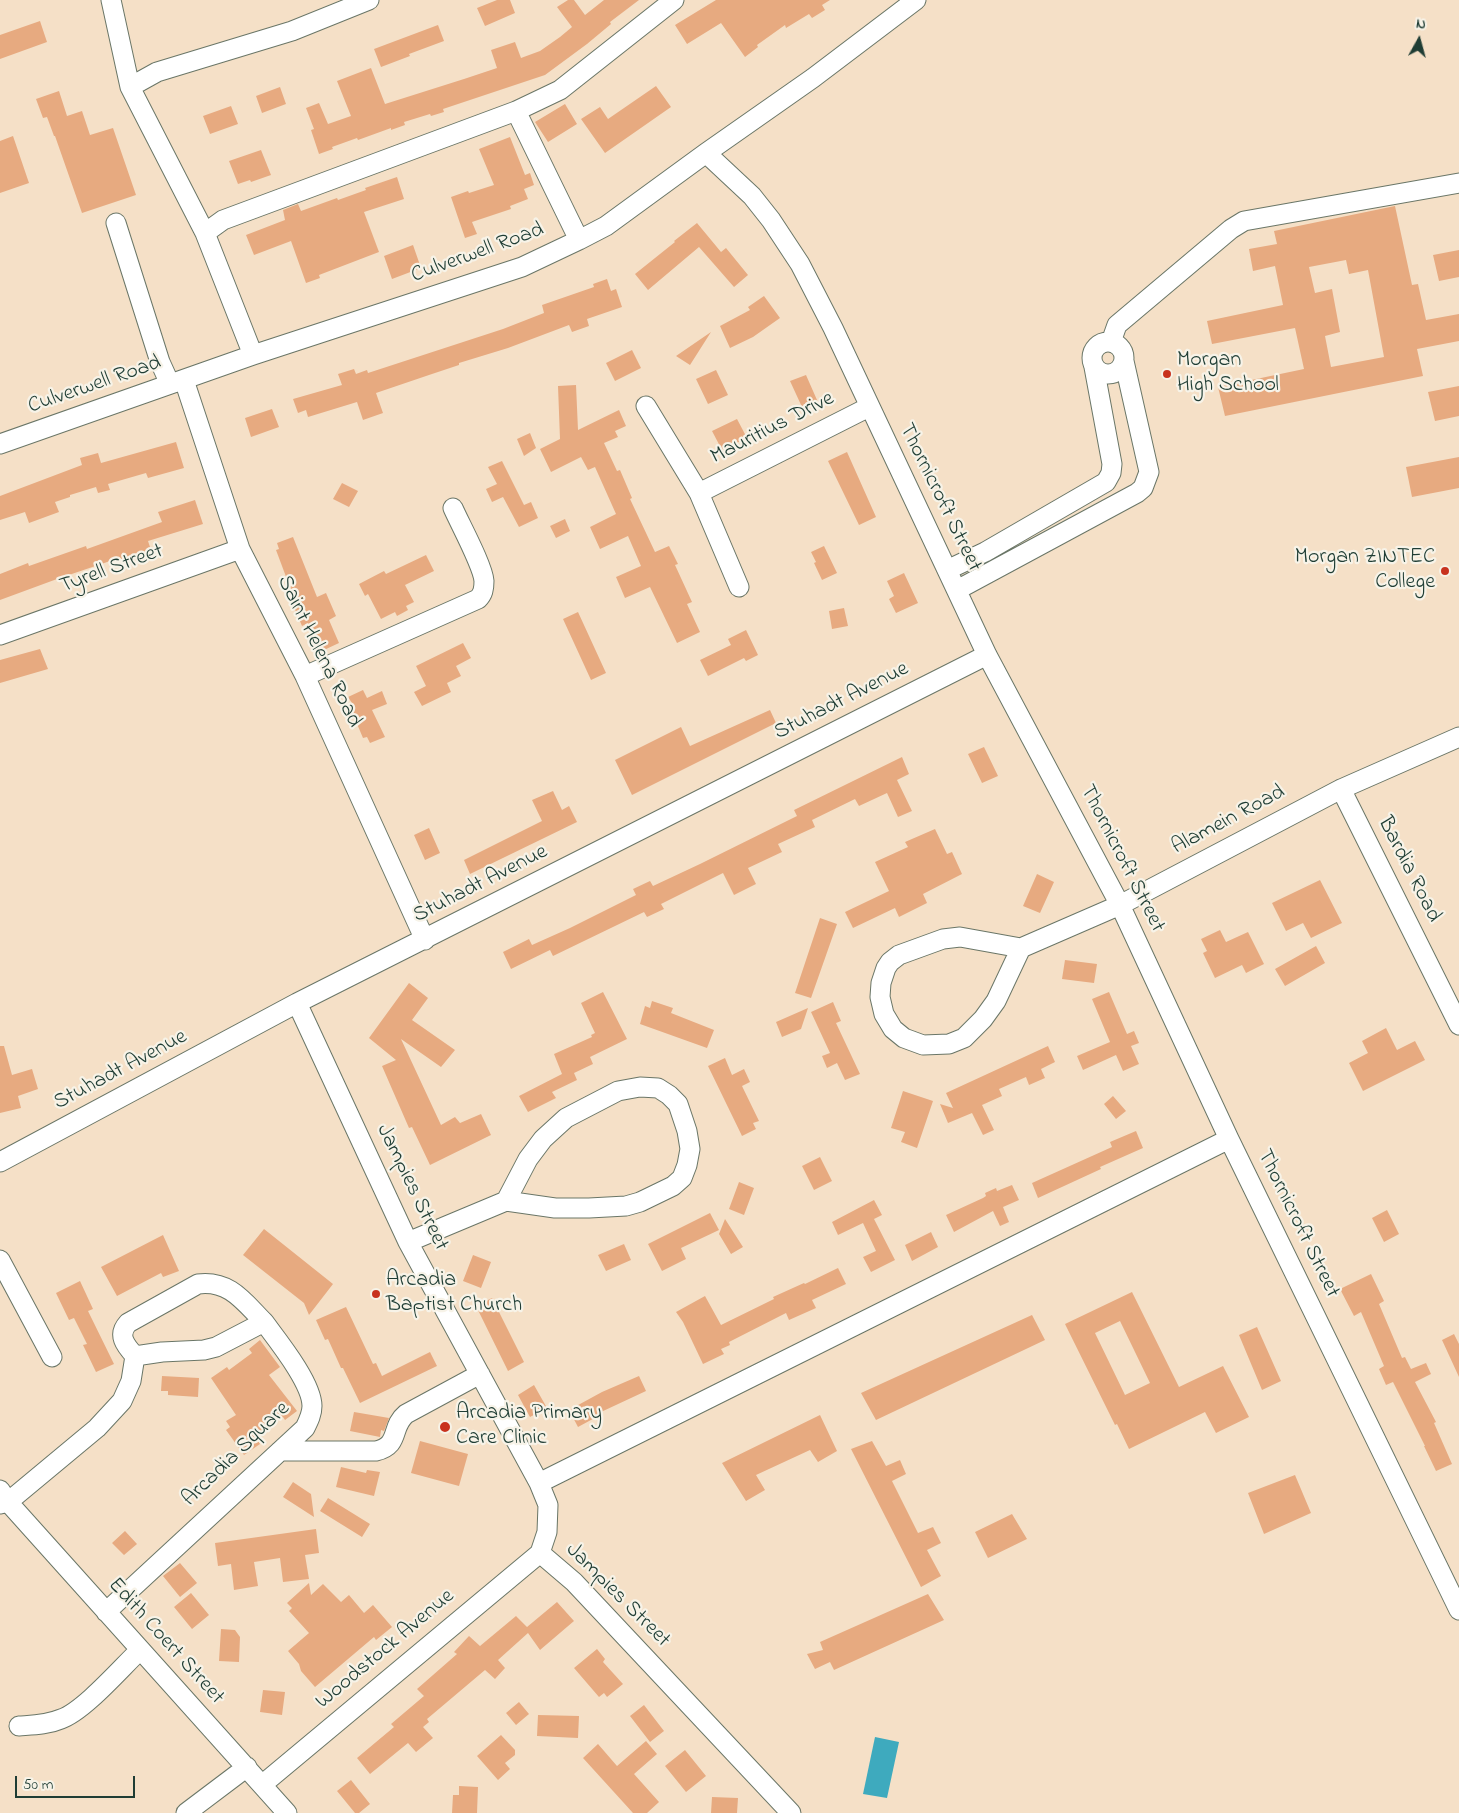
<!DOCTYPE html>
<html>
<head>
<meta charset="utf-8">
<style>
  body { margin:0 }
  #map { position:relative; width:1459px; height:1813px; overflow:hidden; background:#f5e0c7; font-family:"Indie Flower",sans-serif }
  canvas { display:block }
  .north { position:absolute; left:1394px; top:15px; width:50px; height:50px; -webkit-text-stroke:4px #f7f3e8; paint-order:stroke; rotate:7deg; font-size:14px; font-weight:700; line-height:20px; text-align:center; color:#1f3d34 }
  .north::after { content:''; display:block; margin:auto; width:18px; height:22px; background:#1f3d34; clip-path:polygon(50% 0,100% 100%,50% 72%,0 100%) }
  .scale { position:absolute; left:15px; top:1776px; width:120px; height:22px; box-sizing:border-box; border:2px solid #1f3d34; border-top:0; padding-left:6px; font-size:15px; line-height:18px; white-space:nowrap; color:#1f3d34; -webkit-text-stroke:4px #f7f3e8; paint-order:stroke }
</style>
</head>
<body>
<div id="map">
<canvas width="1459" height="1813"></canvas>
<div class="north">N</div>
<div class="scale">50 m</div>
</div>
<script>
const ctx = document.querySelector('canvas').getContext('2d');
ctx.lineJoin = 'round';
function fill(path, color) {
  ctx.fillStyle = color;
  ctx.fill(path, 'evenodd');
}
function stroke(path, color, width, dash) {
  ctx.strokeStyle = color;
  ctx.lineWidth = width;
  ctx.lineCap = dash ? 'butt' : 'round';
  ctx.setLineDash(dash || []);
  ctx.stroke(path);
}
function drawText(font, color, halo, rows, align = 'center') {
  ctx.font = font + ' "Indie Flower",sans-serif';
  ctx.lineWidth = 4.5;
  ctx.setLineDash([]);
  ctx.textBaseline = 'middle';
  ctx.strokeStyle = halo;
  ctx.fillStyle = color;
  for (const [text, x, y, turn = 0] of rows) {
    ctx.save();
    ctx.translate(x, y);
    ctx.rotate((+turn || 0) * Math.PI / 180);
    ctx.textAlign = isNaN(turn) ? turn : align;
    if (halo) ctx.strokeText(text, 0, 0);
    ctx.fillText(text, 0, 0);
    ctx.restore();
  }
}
const water = new Path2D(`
  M875,1737L899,1742L887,1798L863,1794Z`);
const building = new Path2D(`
  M497,0H510L515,13L485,26L477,8Z
  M568,0H574L585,15L604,0H639L610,22L611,24L587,44L545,75L443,109L444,112L431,116L430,114L404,122L405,125L391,130V128L358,140L357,138L332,147L333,149L319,154L311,130L314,129L306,108L319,103L328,124L351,116L337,81L371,68L385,104L464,79L497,68L491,50L515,42L521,58L540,51L560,37L572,27L557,7Z
  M716,0H830L822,5L825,10L812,18L809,14L786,28L785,25L757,45L758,47L745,57L721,23L687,44L675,25Z
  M40,21L47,42L0,59V35Z
  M438,25L444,41L409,54L410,56L381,67L374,49Z
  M656,86L671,107L605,153L581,119L600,107L608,119Z
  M280,87L286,104L262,113L256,96Z
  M59,91L67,116L82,111L90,135L113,128L136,195L82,213L55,136H54L47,117L43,118L36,99Z
  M565,104L577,124L548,142L535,122Z
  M231,106L238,124L210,134L203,116Z
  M13,136L29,183L0,193V141Z
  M510,137L525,175L530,173L534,185L524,189L528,199L510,206L511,209L472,222L477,234L465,238L451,197L468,191L469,193L494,185L479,149Z
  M261,150L271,175L251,182L250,180L238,184L229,161Z
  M397,177L404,199L364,212L379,252L319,275L320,278L306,283L291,241L254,255L246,235L285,220L283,210L298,204L301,211L337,198L338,200L366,190L365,188Z
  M1395,206L1412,285L1418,284L1426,320L1459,314V341L1417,349L1423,376L1225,416L1218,387L1304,369L1295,328L1212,344L1207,321L1283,305L1275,266L1253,271L1249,249L1277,244L1274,231ZM1346,260L1349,274L1368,270L1384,357L1331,367L1325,336L1340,332L1332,289L1315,293L1309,267Z
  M697,223L721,252L726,248L748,275L734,287L699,247L648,290L635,274L675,242L674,241Z
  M413,245L421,268L392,279L384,256Z
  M1459,250V277L1439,281L1433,255Z
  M607,279L611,291L616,289L622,307L587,319L589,326L572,332L569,325L508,348L459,363V365L429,375L376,393L383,413L363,420L357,402L308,417L306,410L298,413L293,399L342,385L338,374L354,369L356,374L367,370L368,373L503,329L544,313L542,305L594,287L593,284Z
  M764,296L780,318L753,337L730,348L720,326L750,310L748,307Z
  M711,332L690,365L676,356Z
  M632,350L641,368L615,381L606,363Z
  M716,370L728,395L708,404L696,379Z
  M806,375L817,400L802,407L790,381Z
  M576,385L578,430L619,410L626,426L615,431L618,437L604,443L617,471L620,470L632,498L630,499L655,552L669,546L678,564L675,565L692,602L687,604L700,632L677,643L650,587L625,598L616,577L641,566L628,536L600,549L590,527L616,514L595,467L588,470L581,457L551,472L540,449L560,439L558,386Z
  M1459,386V416L1435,421L1428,392Z
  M272,409L279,427L251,437L245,418Z
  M737,419L747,438L722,450L712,431Z
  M530,433L536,448L524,456L517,439Z
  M176,442L184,468L148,478L146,473L108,484L110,490L98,493L96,487L70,495V497L55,502L59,512L29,523L25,512L0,520V496L82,465L80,458L98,453L101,463Z
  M847,452L876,517L859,525L828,461Z
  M1459,457V488L1412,497L1406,467Z
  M502,461L524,505L531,502L538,518L519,527L503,497L492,502L486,489L497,484L488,467Z
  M342,483L358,491L349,507L333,499Z
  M195,500L203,524L148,541L151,550L117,562L116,559L57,579L0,600V574L28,563L29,566L86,546L87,549L162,522L158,512Z
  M565,519L570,531L556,538L550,526Z
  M293,537L317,597L326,593L336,616L329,620L339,643L324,650L320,643L317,644L308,623L302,626L294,607L297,606L276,550L279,549L277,543Z
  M824,546L837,573L822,580L814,563L816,562L811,552Z
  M426,555L434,571L405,585L414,602L406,606L408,610L397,616L395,612L381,619L368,594L365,596L359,584L384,571L386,574Z
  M904,573L918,603L896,613L889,599L894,596L887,581Z
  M844,608L848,626L832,629L829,611Z
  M578,612L606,673L591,680L563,619Z
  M746,630L758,655L746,661L744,658L708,676L700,660L731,645L728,639Z
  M463,643L471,658L456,666L461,676L447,683L451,692L422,706L414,692L426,686L416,666Z
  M40,649L48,669L0,683V660Z
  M363,690L367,698L382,691L387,704L372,710L385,737L370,743L367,737L363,738L349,705L352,703L348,697Z
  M770,710L776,723L632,795L615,760L681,727L690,746Z
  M984,747L998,776L982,783L968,754Z
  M902,757L909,774L897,780L912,811L898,817L887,793L859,806L855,799L812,820L815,827L778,844L782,852L748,868L756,884L734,895L723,873L661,904L664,909L647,917L644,912L553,956L550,950L511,969L503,952L529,939L532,945L570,928L636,895L633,889L650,881L653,886L700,864L797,816L794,810Z
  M553,791L562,810L569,806L577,822L470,874L464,860L542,821L532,800Z
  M429,828L440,853L425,860L414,835Z
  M935,829L947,854L952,852L962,874L923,894L927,903L899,917L895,908L853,928L845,912L889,891L875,862L908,847L905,842Z
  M1037,874L1054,882L1040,913L1023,906Z
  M1320,880L1342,923L1311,938L1303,923L1286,931L1272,903Z
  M820,918L837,924L811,998L795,993Z
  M1220,930L1226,942L1248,932L1264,964L1246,973L1242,965L1215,978L1203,953L1207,951L1201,939Z
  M1316,946L1325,963L1285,986L1275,969Z
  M1065,960L1097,964L1094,983L1062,979Z
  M409,983L428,998L412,1020L455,1050L441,1067L401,1039L441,1125L455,1117L460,1123L481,1114L491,1135L430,1165L412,1127L409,1128L382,1066L396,1060L369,1038Z
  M603,992L627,1039L590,1057L593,1064L574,1073L577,1080L552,1092L556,1098L528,1112L519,1096L562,1074L554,1054L592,1037L591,1035L595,1033L581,1003Z
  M1109,992L1127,1034L1134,1031L1139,1043L1131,1046L1139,1064L1123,1071L1116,1055L1083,1070L1077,1056L1110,1042L1092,999Z
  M652,1001L673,1008L671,1013L714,1030L707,1048L640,1024L645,1006L650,1008Z
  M833,1002L841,1021L836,1023L860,1074L845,1080L837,1063L827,1068L822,1056L830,1053L811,1012Z
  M808,1008L801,1029L782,1037L776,1022Z
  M1386,1028L1397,1050L1415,1041L1425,1060L1363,1091L1349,1063L1368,1053L1362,1041Z
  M0,1046H4L12,1075L32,1069L38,1089L18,1096L21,1108L0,1113Z
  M1048,1046L1055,1062L1041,1069L1045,1078L1029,1085L1026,1077L999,1089L1002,1096L982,1105L994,1130L983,1135L972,1113L948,1123L940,1104L953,1108L946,1093Z
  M725,1058L732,1075L744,1069L750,1082L742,1086L759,1121L753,1123L756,1129L742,1136L708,1066Z
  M903,1091L933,1101L917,1148L901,1142L905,1132L891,1128Z
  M1113,1096L1126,1111L1116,1119L1104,1104Z
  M1136,1131L1143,1148L1100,1167L1101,1169L1038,1198L1032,1183L1112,1147L1110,1142Z
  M820,1157L832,1181L814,1190L802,1166Z
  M739,1182L754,1188L744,1215L729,1209Z
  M1012,1185L1019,1200L1003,1207L1009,1222L1000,1226L993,1211L954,1232L946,1215L983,1198L986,1196L985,1193L996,1188L997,1191Z
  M874,1200L882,1215L874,1219L895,1260L871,1272L863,1257L876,1251L863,1223L838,1235L832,1222Z
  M1387,1210L1399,1234L1384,1242L1372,1218Z
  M710,1213L719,1230L681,1248L686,1259L662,1271L648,1244Z
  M725,1219L743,1247L731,1254L719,1234Z
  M264,1229L333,1284L309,1315L304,1303L243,1255Z
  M931,1232L938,1247L912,1261L905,1245Z
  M163,1235L179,1271L163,1277L161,1273L117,1296L101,1267Z
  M624,1244L631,1260L606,1271L598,1255Z
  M473,1255L491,1262L481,1288L463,1281Z
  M838,1268L846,1284L812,1300L816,1308L789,1320L786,1313L729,1342L730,1345L721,1349L724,1354L703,1364L683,1322L676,1312L705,1296L721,1325L774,1299L773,1297L804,1283L805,1284Z
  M1371,1274L1384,1301L1379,1304L1402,1358L1405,1357L1411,1369L1426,1363L1431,1374L1415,1382L1436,1422L1434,1423L1452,1464L1436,1471L1424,1446H1425L1393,1382L1386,1385L1379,1369L1384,1366L1361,1312L1354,1316L1340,1289Z
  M80,1281L93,1309L88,1311L114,1364L96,1372L83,1345L87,1344L74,1318L69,1320L56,1293Z
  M1132,1292L1179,1387L1223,1366L1249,1417L1216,1433L1205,1412L1129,1449L1117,1424L1115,1425L1065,1324ZM1120,1321L1150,1383L1125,1395L1095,1333Z
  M492,1298L524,1362L508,1371L476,1306Z
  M346,1307L373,1364L376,1363L382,1376L430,1352L437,1366L360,1403L343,1368H341L328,1339L325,1340L316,1320Z
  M1032,1315L1045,1340L876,1420L861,1393Z
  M1257,1327L1281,1381L1262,1390L1239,1335Z
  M1454,1334L1459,1344V1377L1442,1340Z
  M260,1340L280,1367L269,1375L297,1411L285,1420L283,1417L256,1437L260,1444L244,1455L226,1430L230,1427L226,1421L236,1415L211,1378L227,1367L229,1370L252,1353L249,1349Z
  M162,1376L199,1378L198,1397L168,1395V1391H161Z
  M639,1376L646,1391L601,1412L602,1414L578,1427L569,1410L602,1392Z
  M534,1385L547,1408L530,1417L518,1395Z
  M354,1412L389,1418L384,1431L381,1430L380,1437L350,1431Z
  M820,1415L837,1451L818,1462L810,1450L756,1475L765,1490L746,1501L722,1463Z
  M420,1441L468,1454L459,1486L411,1473Z
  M872,1441L886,1466L900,1460L906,1474L892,1481L918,1533L933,1527L941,1543L927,1550L941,1576L921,1587L851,1449Z
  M341,1467L366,1473L367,1470L380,1472L374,1496L336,1487Z
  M1295,1475L1311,1513L1264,1534L1248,1493Z
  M293,1482L311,1494L314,1517L283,1497Z
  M328,1498L370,1524L362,1537L320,1511Z
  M1012,1514L1027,1539L988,1558L975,1532Z
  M316,1529L319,1553L305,1555L309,1579L283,1582L280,1558L254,1562L258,1586L234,1590L231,1564L218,1566L215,1543Z
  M125,1531L137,1544L124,1555L112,1543Z
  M180,1563L197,1583L180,1597L163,1576Z
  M309,1583L311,1595L323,1584L341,1602L349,1595L364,1613L373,1605L392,1627L376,1640L374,1637L315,1687L301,1671L299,1664L288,1651L309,1633L289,1611L292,1608L287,1603Z
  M191,1593L209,1615L192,1629L174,1607Z
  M928,1594L944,1620L834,1670L830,1662L815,1669L807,1654L823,1650L820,1642Z
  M557,1602L574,1621L540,1650L528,1633L498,1660L505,1668L495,1679L485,1670L427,1719L429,1722L423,1727L433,1738L416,1752L408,1743L370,1774L357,1758L394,1727L391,1724L424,1696L417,1689L457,1654L454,1652L469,1636L480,1646L516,1616L527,1627Z
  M221,1629L235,1630L240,1637L239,1662L219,1661Z
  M597,1649L605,1659L603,1662L623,1684L607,1697L604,1693L599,1697L574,1668Z
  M263,1690L285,1692L282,1715L260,1712Z
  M519,1702L529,1714L516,1725L506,1713Z
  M644,1705L664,1731L650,1742L630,1716Z
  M538,1715L579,1716L578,1738L537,1736Z
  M501,1735L515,1750V1755L505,1763L510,1769L498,1780L477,1756Z
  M646,1741L657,1754L634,1774L659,1802L647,1813H633L583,1758L598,1744L617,1766Z
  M685,1750L706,1776L686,1792L665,1766Z
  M351,1780L370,1804L359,1813H355L337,1791Z
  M459,1786L478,1787L477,1813H452L453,1795H459Z
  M712,1797L738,1798L737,1813H711Z`);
const minor = new Path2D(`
  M111,0L130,87L205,233L253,355
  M130,87L157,72L292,31L369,0
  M516,111L579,240
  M706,153L752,196L771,220L800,264L833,328L987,655L1120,905L1229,1139L1459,1610
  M116,223L160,362L170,384
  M205,233L223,220L516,111L560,90L674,0
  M1092 358a16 16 0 1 1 32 0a16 16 0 1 1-32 0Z
  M1111,342L1117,325L1231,229L1244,221L1459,183
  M184,380L240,549L305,676L425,940
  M646,406L699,493L739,587
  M0,444L253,355L522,267L579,240L606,226L706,153L813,78L916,0
  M699,493L869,407
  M947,570L985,552L1106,482L1111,473L1112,464L1094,367
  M957,590L1137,493L1143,488L1149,472L1124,361
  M0,635L240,549
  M305,676L478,599C483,594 484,589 484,581C483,566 460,524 453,508
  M1341,789L1459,1025
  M1021,948L996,1001L983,1019L964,1038L949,1044L923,1045L904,1038L893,1029L884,1014L880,997L881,983L886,968L890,962L899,955L943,939L960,937L1021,948L1120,905L1341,789L1459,737
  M297,1003L408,1242L539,1483L548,1505L547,1532L540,1553L574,1582L791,1813
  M0,1162L297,1003L987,655
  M408,1242L506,1201L528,1159L543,1139L566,1118L618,1091L640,1087L658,1088L669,1095L678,1104L687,1131L690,1149L687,1165L682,1178L673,1186L640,1202L626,1206L589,1208H555L506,1201
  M0,1260L52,1357
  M135,1356C125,1345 117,1335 128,1323L198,1284C230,1280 244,1302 264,1322
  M280,1451H376C401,1445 390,1427 406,1414L480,1374
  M539,1483L1229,1139
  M0,1490L8,1502L287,1813
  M0,1504L8,1502L97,1428L122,1401L131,1381L135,1356L162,1352L204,1350L216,1347L264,1322C278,1341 312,1383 312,1406C312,1414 309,1420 305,1428L106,1612
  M19,1726C33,1725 47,1725 61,1719C84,1711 121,1668 140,1650
  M263,1784L540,1553
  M186,1813L247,1767`);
const markers = [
  [1167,374,5,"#c8321e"],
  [1445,571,5,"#c8321e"],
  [376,1294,5,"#c8321e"],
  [445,1427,6,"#c8321e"]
];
const streetNames = [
  ["Culverwell Road",478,254,-20],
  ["Culverwell Road",95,386,-19],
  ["Mauritius Drive",773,429,-27],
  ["Thornicroft Street",939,498,64],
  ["Tyrell Street",112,570,-20],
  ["Saint Helena Road",318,652,64],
  ["Stuhadt Avenue",842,702,-27],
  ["Alamein Road",1229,821,-28],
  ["Thornicroft Street",1121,859,63],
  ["Bardia Road",1408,870,63],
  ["Stuhadt Avenue",481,885,-27],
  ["Stuhadt Avenue",121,1071,-28],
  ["Jampies Street",411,1188,64],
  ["Thornicroft Street",1297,1224,64],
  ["Arcadia Square",237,1455,-44],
  ["Jampies Street",617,1596,45],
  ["Edith Coert Street",165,1642,48],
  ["Woodstock Avenue",386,1650,-40]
];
const poiNames = [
  ["Morgan",1177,361],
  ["High School",1177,386],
  ["Morgan ZINTEC",1435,558,"right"],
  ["College",1435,583,"right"],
  ["Arcadia",386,1281],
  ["Baptist Church",386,1306],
  ["Arcadia Primary",456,1414],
  ["Care Clinic",456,1439]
];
fill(water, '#3eaabe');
fill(building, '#e7aa80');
stroke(minor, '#6a7667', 21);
stroke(minor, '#fff', 19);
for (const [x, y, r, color] of markers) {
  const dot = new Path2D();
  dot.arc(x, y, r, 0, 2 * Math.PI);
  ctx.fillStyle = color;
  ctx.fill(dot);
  stroke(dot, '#f7f3e8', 2);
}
drawText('22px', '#1f3d34', '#f7f3e8', streetNames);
drawText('22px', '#1f3d34', '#f7f3e8', poiNames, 'left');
</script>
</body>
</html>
